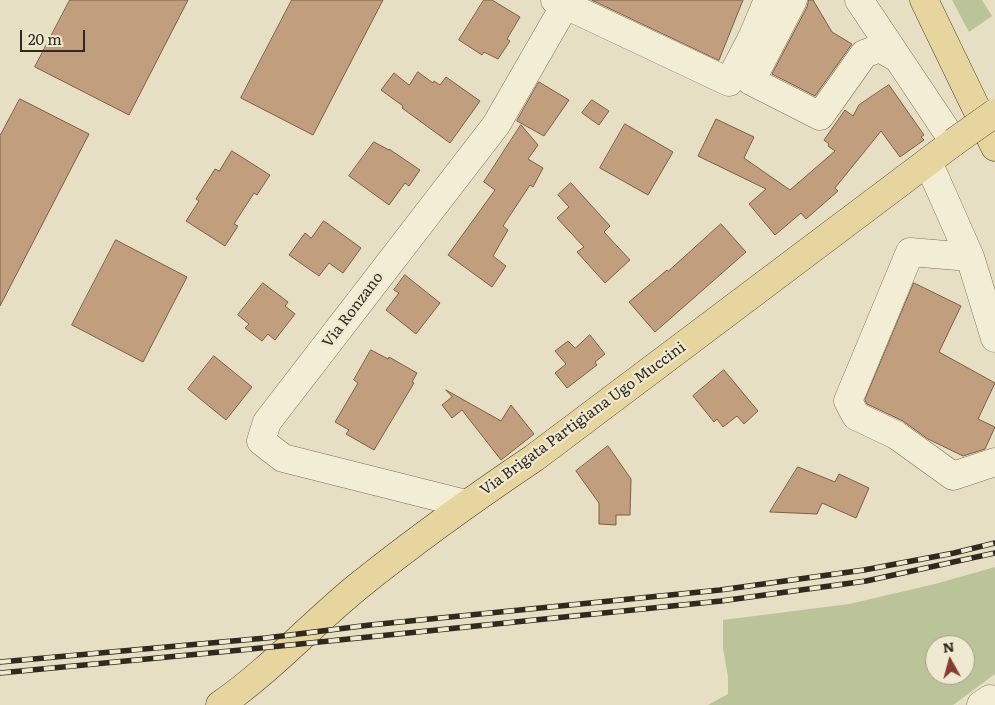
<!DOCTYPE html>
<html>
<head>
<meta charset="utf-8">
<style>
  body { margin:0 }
  #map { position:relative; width:995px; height:705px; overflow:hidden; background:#e7dfc3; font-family:Literata,serif }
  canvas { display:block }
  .north { position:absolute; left:925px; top:635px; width:50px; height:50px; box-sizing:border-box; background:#f0e9d1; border:1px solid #a49c89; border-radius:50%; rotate:353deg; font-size:14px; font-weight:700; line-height:20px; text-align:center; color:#31291e }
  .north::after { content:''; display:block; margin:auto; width:18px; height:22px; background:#863a34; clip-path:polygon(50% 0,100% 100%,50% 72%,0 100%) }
  .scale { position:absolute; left:20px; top:30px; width:65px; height:22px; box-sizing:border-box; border:2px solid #31291e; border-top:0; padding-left:6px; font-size:15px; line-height:18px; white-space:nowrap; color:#31291e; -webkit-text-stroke:4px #f0e9d1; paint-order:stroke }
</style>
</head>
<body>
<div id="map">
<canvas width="995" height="705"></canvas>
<div class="north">N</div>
<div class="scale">20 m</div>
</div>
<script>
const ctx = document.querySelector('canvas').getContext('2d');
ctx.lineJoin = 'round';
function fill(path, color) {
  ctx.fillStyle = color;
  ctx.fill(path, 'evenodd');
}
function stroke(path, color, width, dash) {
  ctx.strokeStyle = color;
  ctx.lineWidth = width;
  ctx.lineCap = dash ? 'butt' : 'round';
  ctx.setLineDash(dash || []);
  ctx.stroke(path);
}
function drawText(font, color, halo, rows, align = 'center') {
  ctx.font = font + ' Literata,serif';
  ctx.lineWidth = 4.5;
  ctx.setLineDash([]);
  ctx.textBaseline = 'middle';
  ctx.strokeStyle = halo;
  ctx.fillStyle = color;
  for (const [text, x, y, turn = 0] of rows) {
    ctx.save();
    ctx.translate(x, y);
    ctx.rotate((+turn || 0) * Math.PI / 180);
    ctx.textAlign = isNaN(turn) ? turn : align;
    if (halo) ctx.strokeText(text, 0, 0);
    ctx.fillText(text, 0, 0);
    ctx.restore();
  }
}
const green = new Path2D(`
  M952,0H982L992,16L969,32Z
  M995,567V674L953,705H708L728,694V677L723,648V620L849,604L935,584ZM935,645H965V675H935Z`);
const building = new Path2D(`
  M70,0H188L129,115L35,67Z
  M292,0H383L313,135L241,98Z
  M484,0H492L520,17L507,39L510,41L498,59L484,52L482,55L459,40Z
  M592,0H743L719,60Z
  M809,0H813L832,32L852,44L815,96L772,74L807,7Z
  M418,72L433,83L434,81L440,85L446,77L480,101L450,143L402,108L403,106L381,90L394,73L409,85Z
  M539,82L569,100L544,136L517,121Z
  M889,85L924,135L921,137L924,140L900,157L881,131L835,188L838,191L806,219L801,213L775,235L749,204L766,189L698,156L716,119L754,137L744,158L790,190L835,151L828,146L829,144L824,140L845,110L853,116L859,105Z
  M20,99L89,134L0,306V136Z
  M592,100L609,111L599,125L582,113Z
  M625,124L673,152L648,195L600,168Z
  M521,125L538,145L528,159L543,168L533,187L530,185L503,226L508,230L493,256L506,266L492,287L448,255L495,190L484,182Z
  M374,142L389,150V149L420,170L409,186L405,183L389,205L349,176Z
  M232,151L270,175L257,195L254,193L234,224L238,226L225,246L186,221L199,201L196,199L215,169L219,171Z
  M571,183L610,226L604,232L630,260L605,283L577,252L584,247L557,218L569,207L558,195Z
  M324,221L361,248L343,273L329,263L319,276L289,255L305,233L311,238Z
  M721,224L746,252L655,332L629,302L667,270L668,271Z
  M116,240L187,277L143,362L72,325Z
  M405,275L440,303L416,334L386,310L399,293L394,290Z
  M263,283L288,302L285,306L295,314L275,340L268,334L262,341L245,328L249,324L238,315Z
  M914,283L961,306L939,352L995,383L978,419L995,427L985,449L963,456L928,439L903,421L867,404L865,400Z
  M590,335L605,354L595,362L597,365L567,388L555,373L566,364L555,351L568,341L575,348Z
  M371,350L388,359L389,357L417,373L412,382L414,383L374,450L346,434L349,430L335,422L358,383L354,380Z
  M214,356L252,387L226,420L188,389Z
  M724,370L758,411L744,424L737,416L723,427L717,419L714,422L693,396Z
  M446,390L501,421L511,405L534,434L501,460L462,410L452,418L442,405L452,397Z
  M608,446L631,479L630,515H616V525L599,524V503L576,471Z
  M798,467L835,482L839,474L869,488L856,518L822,503L817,514L770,512Z`);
const minor = new Path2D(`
  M555,0L729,82L753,36L768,0
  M793,0L751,81L820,116L864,54L880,48L897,58
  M859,0L954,142
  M928,162L970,257L995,338
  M970,257L910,252L848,401L856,416L896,435L953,476L995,462
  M466,504L283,458L261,441L267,422L496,125L568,0
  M981,705L990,699`);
const major = new Path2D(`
  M924,0L995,147
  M220,705C269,671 310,626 356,588C413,542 473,499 534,458L954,142`);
const rail = new Path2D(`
  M0,662L266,638L370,625L720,590L864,570L954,553L995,543
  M0,673L241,650L721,601L866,581L995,553`);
const majorBridge = new Path2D(`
  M954,142L995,113`);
const streetNames = [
  ["Via Ronzano",353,310,-53],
  ["Via Brigata Partigiana Ugo Muccini",583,419,-36]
];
fill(green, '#bbc499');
fill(building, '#c19f7e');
stroke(building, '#7b5f45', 1);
stroke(minor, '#7f715c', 29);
stroke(major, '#4d4030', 29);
stroke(minor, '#f3edd5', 28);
stroke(major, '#e6d59f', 28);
stroke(rail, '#31291e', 5.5);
stroke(rail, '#f0e9d1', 4, [11]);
stroke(majorBridge, '#4d4030', 29, []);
stroke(majorBridge, '#e6d59f', 28);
drawText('15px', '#31291e', '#f0e9d1', streetNames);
</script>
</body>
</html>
